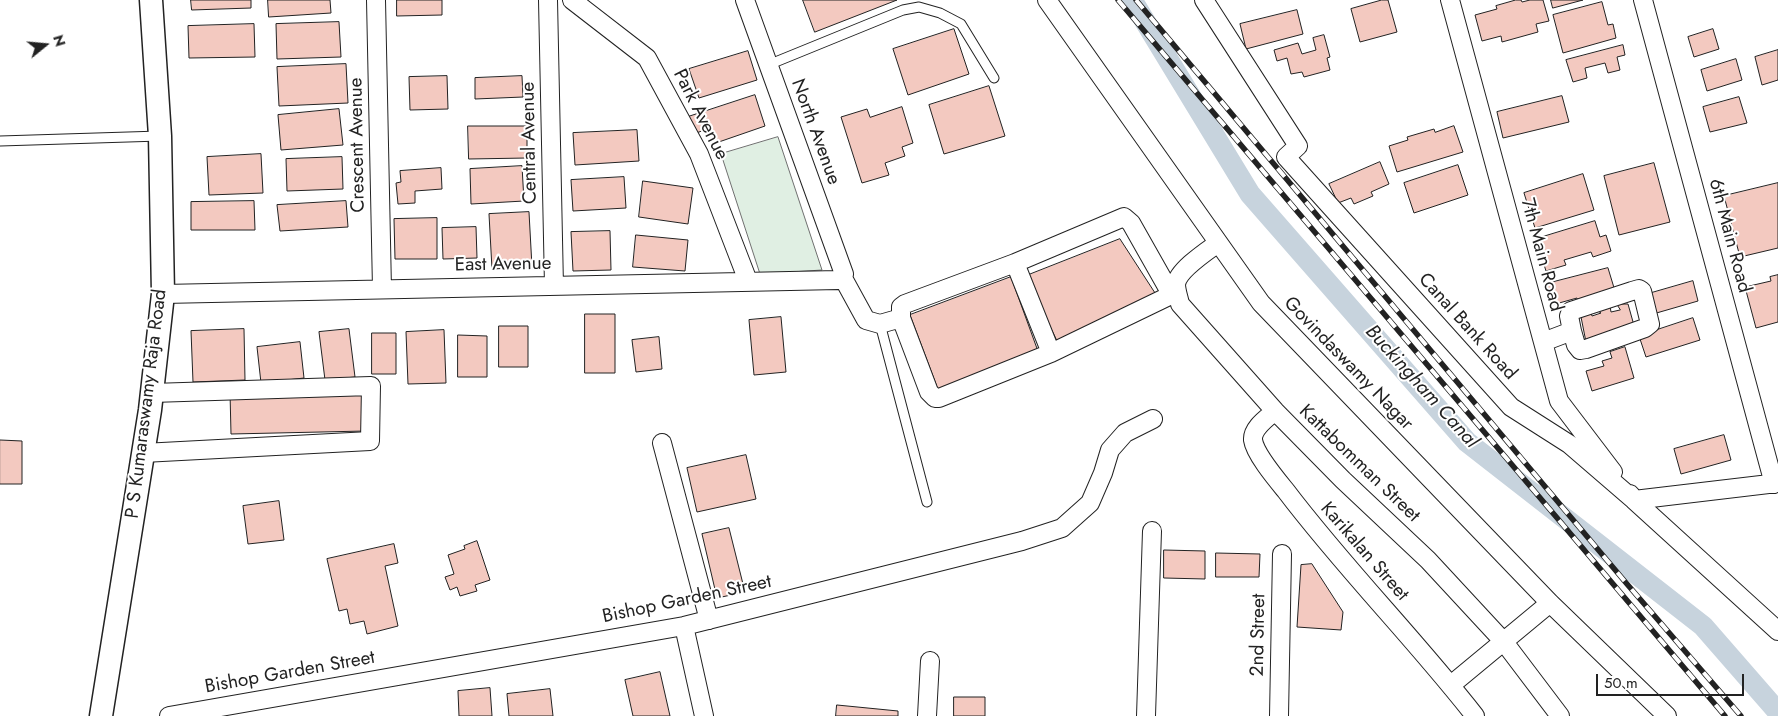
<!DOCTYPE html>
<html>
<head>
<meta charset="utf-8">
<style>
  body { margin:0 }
  #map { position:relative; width:1778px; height:716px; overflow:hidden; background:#fff; font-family:Jost,sans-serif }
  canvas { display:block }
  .north { position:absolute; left:20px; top:20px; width:50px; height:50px; -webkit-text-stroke:4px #fff; paint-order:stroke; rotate:73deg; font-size:14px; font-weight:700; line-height:20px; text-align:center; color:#222 }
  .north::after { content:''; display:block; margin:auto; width:18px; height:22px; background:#222; clip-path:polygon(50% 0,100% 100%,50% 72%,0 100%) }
  .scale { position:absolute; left:1596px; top:674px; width:148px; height:22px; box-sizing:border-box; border:2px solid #222; border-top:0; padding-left:6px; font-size:15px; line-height:18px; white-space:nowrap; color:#222; -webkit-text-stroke:4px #fff; paint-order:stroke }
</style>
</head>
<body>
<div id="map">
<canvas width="1778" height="716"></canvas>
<div class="north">N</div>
<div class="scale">50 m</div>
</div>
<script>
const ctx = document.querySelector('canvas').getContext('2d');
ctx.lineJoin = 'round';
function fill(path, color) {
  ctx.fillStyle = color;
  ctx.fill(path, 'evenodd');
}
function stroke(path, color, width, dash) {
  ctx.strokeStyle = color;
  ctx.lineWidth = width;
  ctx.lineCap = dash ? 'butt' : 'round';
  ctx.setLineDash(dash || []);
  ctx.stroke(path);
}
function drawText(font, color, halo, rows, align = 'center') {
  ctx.font = font + ' Jost,sans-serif';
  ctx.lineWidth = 4;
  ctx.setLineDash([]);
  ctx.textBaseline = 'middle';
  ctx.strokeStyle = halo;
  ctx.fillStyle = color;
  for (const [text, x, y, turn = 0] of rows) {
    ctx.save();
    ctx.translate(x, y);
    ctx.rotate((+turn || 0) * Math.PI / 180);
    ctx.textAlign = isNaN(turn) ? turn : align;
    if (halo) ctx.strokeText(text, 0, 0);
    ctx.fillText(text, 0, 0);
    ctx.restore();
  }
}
const green = new Path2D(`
  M778,137L822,270L760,274L721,154Z`);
const canal = new Path2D(`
  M1132,0L1250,194L1467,442L1703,626L1778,712`);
const building = new Path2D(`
  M191,0H251V8L192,10Z
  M268,0H330L331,13L269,17Z
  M397,0H442V15L397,16Z
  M803,0H897L815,32Z
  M1382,0H1388L1397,32L1360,42L1351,9Z
  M1516,0H1521L1522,2L1530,0H1543L1549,21L1536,24L1538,32L1502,42L1501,36L1482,41L1475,15L1497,9L1496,6Z
  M1551,0H1583L1553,8Z
  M1602,2L1608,25L1613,24L1616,38L1563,53L1553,15Z
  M1297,10L1303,34L1246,49L1240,24Z
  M339,22L341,57L277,59L276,24Z
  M254,24L255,57L189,58L188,26Z
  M954,29L969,74L908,95L893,49Z
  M1713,29L1719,49L1694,57L1688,37Z
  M1324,35L1330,57L1327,58L1330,70L1304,77L1302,72L1291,74L1287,58L1277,61L1274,50L1298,43L1302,54L1316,50L1313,38Z
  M1623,45L1625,55L1617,57L1620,70L1608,73L1605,63L1585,68L1587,78L1573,82L1566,60Z
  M1778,50V80L1762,85L1755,57Z
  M748,51L757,80L699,98L689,69Z
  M1736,59L1742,80L1707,91L1701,70Z
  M346,64L348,103L279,106L277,67Z
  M447,76L448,109L410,110L409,77Z
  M522,76L523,97L475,99V78Z
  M989,86L1005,136L944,154L929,105Z
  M755,95L765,126L713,144L708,129L693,134L688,117Z
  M1562,96L1569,122L1503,138L1497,112Z
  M1739,97L1747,123L1710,132L1703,107Z
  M902,107L913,143L902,147L905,156L885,163L889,175L862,183L841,117L867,109L870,117Z
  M339,109L343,145L281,150L278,115Z
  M468,126H527V158L469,159Z
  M1454,126L1463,152L1397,172L1389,146L1408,140L1407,137L1434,129L1435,132Z
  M637,130L639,161L575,165L573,133Z
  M261,154L263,193L209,195L207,157Z
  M342,157L343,189L287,191L286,159Z
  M1380,162L1389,184L1371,192L1373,196L1354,204L1351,198L1338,203L1329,184Z
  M1654,163L1670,222L1619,235L1604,176Z
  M1458,165L1468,195L1414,213L1404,183Z
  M522,166L524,201L471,204L470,169Z
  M441,168L442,189L415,191V203L398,204L396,183L401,182L400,171Z
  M1583,174L1594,210L1535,228L1524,193Z
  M624,177L626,208L573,211L571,180Z
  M643,181L693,188L688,224L639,217Z
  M1778,183V248L1740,257L1724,196Z
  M254,201L255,230H191V202Z
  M346,201L348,227L280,231L277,205Z
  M529,212L532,267L492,269L489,214Z
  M437,218V259H395L394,219Z
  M1595,221L1600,237L1606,235L1611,251L1593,257L1591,252L1564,260L1566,265L1546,271L1536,239Z
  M476,227L477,258L443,259L442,228Z
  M610,231L611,270L573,271L571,232Z
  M636,235L688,240L685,271L633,267Z
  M1120,239L1157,296L1057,341L1026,276Z
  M1608,268L1615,291L1578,302L1577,298L1552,305L1546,284Z
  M1778,275V322L1756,328L1745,287L1771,281L1770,277Z
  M1011,277L1039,354L939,392L910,315Z
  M1693,281L1698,301L1653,314L1648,294Z
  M1617,304H1628L1635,329L1586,342L1581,317L1591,313L1592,316L1601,313L1598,311L1610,306L1611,312L1620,310Z
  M585,314H615V373H585Z
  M781,317L786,372L754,375L749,320Z
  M1693,318L1700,340L1646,357L1639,336Z
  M499,326H528V367H499Z
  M244,329L245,380L193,382L191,331Z
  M349,329L355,377L325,380L319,332Z
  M444,330L446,383L408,384L406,332Z
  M372,333H396V374H372Z
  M458,335L487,336V377H458Z
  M659,337L662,369L636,372L632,340Z
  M300,342L304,378L261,383L257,347Z
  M1625,347L1634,378L1592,391L1586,371L1604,366L1602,361L1612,358L1610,352Z
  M365,388L366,431L231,434L230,392Z
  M1724,435L1731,460L1681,474L1674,449Z
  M0,440L22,441V484H0Z
  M746,455L756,499L697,512L687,468Z
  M279,501L284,540L248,544L243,506Z
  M729,528L745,592L717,598L702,534Z
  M477,541L490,580L475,585L477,591L460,596L457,587L450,590L445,577L454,574L448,555L465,549L464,546Z
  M394,544L398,563L385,566L398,626L367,634L364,621L350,624L347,609L339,611L327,559Z
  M1164,550L1205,551V579L1164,578Z
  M1216,553L1260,554L1259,577H1216Z
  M1312,564L1343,612L1341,630L1297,627L1301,565Z
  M660,672L670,716H633L625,680Z
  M490,688L492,716H459L458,691Z
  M550,689L553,716H509L507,694Z
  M954,697H985V716H954Z
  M837,705L898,711V716H836Z`);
const service = new Path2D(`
  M768,65L903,10L919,7L940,13L961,24L994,78
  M0,141L160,136
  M880,324L927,502`);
const minor = new Path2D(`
  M376,0L382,289
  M548,0L554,286
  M572,0L647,58L699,154L748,281
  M745,0L844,274L843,278L866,320L880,324L901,318V307L905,304L1015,263L1124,217L1131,223L1170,292L1167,297L1051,353L939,398H935L929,392L901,318
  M1047,0L1261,303L1550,603L1667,716
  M1204,0L1298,146L1286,157L1511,407L1569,444L1634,500L1778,631
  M1450,0L1559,401L1613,472
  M1643,0L1774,484
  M1218,243C1207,251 1178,270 1176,284C1176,291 1179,298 1180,304L1275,411L1343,480L1428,560L1504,642L1560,716
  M1015,263L1051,353
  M163,294L838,280L843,278
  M1543,342L1572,331L1569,316L1571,311L1632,291L1639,289L1642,291L1650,324L1645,328L1586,349L1580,350L1576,345L1572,331
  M1275,411C1267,418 1252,428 1253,440C1255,454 1277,480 1286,491C1345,569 1415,639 1475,716
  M662,443L709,620
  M143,453L370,441L371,386L152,393
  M1630,494L1634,500L1778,483
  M684,626L704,716
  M1451,685L1550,603
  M169,716L684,626L1022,541L1062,528L1090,503L1103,473L1110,450L1125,433L1153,419
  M927,716L930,661
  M1146,716L1152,531
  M1279,716L1282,554`);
const tertiary = new Path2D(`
  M101,716L150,410L163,294L160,136L151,0`);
const rail = new Path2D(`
  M1118,0L1725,716
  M1136,0L1627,584L1741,716`);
const streetNames = [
  ["Park Avenue",700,115,63],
  ["North Avenue",815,132,70],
  ["Central Avenue",530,143,-91],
  ["Crescent Avenue",358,145,-91],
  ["6th Main Road",1729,236,75],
  ["7th Main Road",1541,255,75],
  ["East Avenue",503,265,-1],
  ["Canal Bank Road",1467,327,48],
  ["Govindaswamy Nagar",1348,364,46],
  ["P S Kumaraswamy Raja Road",147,404,-83],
  ["Kattabomman Street",1359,464,44],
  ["Karikalan Street",1364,552,49],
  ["Bishop Garden Street",687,600,-12],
  ["2nd Street",1259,635,-89],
  ["Bishop Garden Street",290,673,-10]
];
const waterNames = [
  ["Buckingham Canal",1421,387,48]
];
fill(green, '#e0efe3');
stroke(green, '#6f6f6f', 1);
stroke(canal, '#c7d3dd', 21);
fill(building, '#f3c9c0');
stroke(building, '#222', 1);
stroke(service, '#222', 11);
stroke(minor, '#222', 20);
stroke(tertiary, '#222', 25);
stroke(service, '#fff', 9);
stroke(minor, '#fff', 18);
stroke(tertiary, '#fff', 22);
stroke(rail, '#222', 5.5);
stroke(rail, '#fff', 4, [11]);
drawText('19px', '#222', '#fff', streetNames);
drawText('italic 20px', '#222', '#fff', waterNames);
</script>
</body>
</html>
